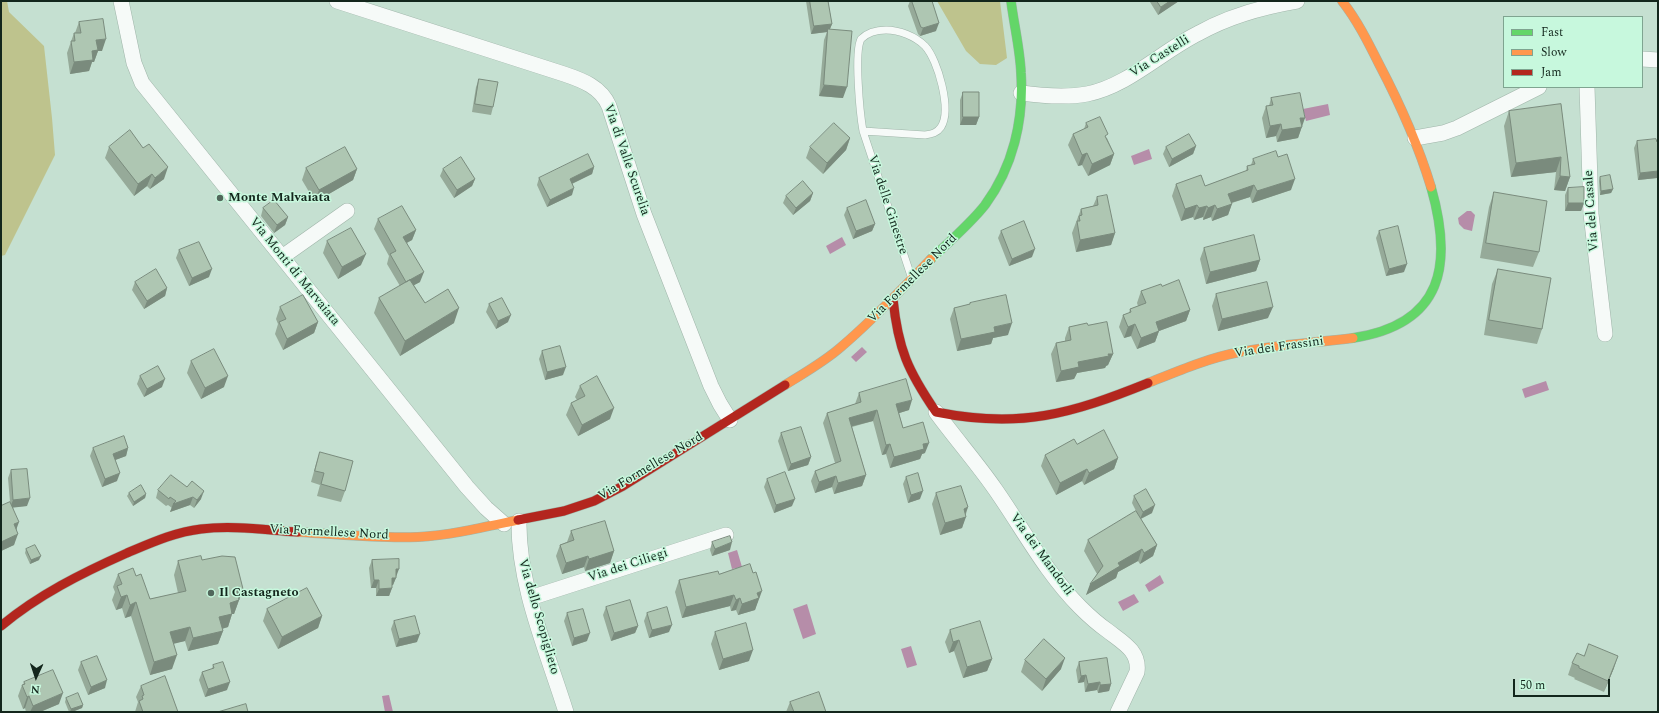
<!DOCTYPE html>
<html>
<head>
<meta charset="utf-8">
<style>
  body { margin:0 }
  #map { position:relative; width:1659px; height:713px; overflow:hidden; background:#c5e0d1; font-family:Spectral,serif }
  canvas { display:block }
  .frame { position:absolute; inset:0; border:2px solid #13261c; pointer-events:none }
  .legend { position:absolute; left:1503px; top:16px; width:140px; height:72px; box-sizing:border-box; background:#c7f8dd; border:1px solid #7fa490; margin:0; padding:5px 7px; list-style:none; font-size:12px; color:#13261c }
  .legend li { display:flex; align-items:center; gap:8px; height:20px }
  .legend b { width:20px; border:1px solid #7fa490 }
  .north { position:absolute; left:16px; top:657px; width:40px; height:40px; -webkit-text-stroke:3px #c7f8dd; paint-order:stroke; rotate:183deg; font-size:11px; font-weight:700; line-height:16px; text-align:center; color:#13261c }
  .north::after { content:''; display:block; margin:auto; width:14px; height:18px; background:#13261c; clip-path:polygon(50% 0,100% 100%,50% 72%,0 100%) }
  .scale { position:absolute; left:1513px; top:679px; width:97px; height:18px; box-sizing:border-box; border:2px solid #13261c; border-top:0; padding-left:5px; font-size:12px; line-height:14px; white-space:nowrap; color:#13261c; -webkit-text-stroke:3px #c7f8dd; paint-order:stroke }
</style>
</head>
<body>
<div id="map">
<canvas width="1659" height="713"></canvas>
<div class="frame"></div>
<ul class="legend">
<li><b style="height:5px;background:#63d668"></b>Fast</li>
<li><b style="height:5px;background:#ff974d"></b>Slow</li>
<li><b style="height:5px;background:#b3261e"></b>Jam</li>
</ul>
<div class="north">N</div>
<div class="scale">50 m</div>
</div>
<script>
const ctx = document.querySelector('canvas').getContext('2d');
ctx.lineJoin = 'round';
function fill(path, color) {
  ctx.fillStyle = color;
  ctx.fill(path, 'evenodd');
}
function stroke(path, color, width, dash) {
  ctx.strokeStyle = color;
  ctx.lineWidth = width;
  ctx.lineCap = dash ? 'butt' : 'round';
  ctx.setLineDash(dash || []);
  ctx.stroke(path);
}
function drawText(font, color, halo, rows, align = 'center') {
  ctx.font = font + ' Spectral,serif';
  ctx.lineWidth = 3;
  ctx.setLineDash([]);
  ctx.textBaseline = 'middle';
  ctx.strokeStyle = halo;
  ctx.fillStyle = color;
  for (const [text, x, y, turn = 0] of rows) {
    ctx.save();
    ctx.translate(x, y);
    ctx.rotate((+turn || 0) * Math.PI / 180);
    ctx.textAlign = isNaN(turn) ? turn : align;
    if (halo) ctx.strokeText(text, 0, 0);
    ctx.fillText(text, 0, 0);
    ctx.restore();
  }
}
const forest = new Path2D(`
  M1,1H7L9,12L44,46L52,118L55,155L5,255L1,256Z
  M937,1H1000L1007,58L996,65L980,64L966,51Z`);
const water = new Path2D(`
  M1328,104L1330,115L1306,121L1303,109Z
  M1149,149L1152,159L1134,165L1131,156Z
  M1467,211H1471L1475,215L1472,231L1464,229L1459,224L1458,218Z
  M842,237L846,245L830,254L826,246Z
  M862,347L867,352L856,362L851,357Z
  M1546,381L1549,390L1525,398L1522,389Z
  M737,550L742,567L732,569L728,553Z
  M1160,575L1164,583L1149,592L1145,585Z
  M1134,594L1139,602L1123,611L1118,602Z
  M807,604L816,634L803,639L793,609Z
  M911,646L917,665L907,668L901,649Z
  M389,695L393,712H385L382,696Z`);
const lane = new Path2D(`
  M863,131L925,135C932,134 937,133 941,127C952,110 938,60 925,46C915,36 899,30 886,30C876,30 868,32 861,39C854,52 860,114 863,131L911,276`);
const street = new Path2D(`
  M121,1L134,63L142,83L467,487L486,508L504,524
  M337,1L564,74C582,80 601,87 609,106L644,214L711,386L720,404L730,420
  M1642,59L1658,60
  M1587,87L1591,214L1605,334
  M1021,93C1043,96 1065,98 1087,94C1128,86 1162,51 1199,33C1229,16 1262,7 1297,1
  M1415,138L1443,133L1457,128L1539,87
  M282,257L347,211
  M936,412C955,438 977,463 995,489C1023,529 1046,573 1080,607C1089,616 1098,624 1108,631C1122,642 1140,651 1137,672L1118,712
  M519,521C518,585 547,651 566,712
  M530,598L726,535`);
const fast = new Path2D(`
  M931,259C948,243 971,223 985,205C1013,167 1024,120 1021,73C1020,49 1014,25 1011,1
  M1353,338C1444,324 1453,264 1431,187`);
const slow = new Path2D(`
  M1342,1C1357,20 1368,42 1379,64C1400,104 1418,144 1431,187
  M1148,383C1178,371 1208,358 1240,352C1277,344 1315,343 1353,338
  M785,385C804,373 824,362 841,347C873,320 902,289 931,259
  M298,532C338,534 378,539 418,537C452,535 485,527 518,520`);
const jam = new Path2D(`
  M893,299C898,349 908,371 936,412C1020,429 1071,414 1148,383
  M518,520L564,511L594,501L623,486L785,385
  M1,626C38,595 82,573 127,553C151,543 175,532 201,529C233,525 266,530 298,532`);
const wall = new Path2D(`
  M806,1H828L832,24L830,29L843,98L819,96L824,40L827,32L811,34Z
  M910,1H932L936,31L920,36L918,34L908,6Z
  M1150,1H1179L1158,15L1150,2Z
  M79,22L102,51H98L94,62H92L89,71L70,74L67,53L74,33H75Z
  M479,79L493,107L491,115L472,112L476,87Z
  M963,92L979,117L976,125H960V100Z
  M1271,98L1302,126L1298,138L1277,142L1276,136L1266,138L1262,118L1266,106H1269Z
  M1561,104L1570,177L1565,191L1554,190L1556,172L1511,177L1504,126L1509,111Z
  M1086,123L1107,138L1114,154L1110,165L1088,176L1082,165L1078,166L1068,145L1073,134L1084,129Z
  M850,138L846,150L823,174L806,158L810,147Z
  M1637,141H1658V188L1657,178L1638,180L1634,148Z
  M1196,146L1193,154L1169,167L1163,154L1166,147Z
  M109,147L164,179L150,189L147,186L134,196L105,158Z
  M1253,159L1291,190L1252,203L1250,197L1232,203L1228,215L1212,221L1211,217L1203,220V217L1194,220L1193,217L1181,221L1172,196L1176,184L1205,186L1246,171L1247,166L1251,165Z
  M594,167L592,174L572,184V195L547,207L537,185L539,178Z
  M306,168L357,169L353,180L315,202L302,180Z
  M443,169L475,179L472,186L454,198L440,176Z
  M1600,177L1613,189L1611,193L1600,195L1599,181Z
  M1568,188L1584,203L1581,211H1565V195Z
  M1494,192L1539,252L1533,267L1480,258L1489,207Z
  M813,193L810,201L793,215L783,203L786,196Z
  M1097,197L1115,233L1111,245L1076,252L1072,233L1081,209L1093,206Z
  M263,208L288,217L285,225L274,233L261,216Z
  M847,208L875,224L872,231L853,239L844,215Z
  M378,219L416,230L412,240L407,243L420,282L414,285L425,303L454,323L400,356L374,313L379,298L400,286L387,264L389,256L374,229Z
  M1001,231L1032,257L1009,266L998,238Z
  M1379,231L1404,272L1386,276L1376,238Z
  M327,241L361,265L338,279L323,253Z
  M1204,248L1260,260L1256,271L1206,284L1200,259Z
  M179,250L209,277L189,286L176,258Z
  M1498,269L1542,329L1537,344L1484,335L1492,284Z
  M135,282L167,288L165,296L144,309L132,290Z
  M1162,286L1190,310L1186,321L1159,331L1155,342L1137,349L1131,336L1124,338L1119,327L1123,315L1129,313L1130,309L1138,306L1137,303L1141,291Z
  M1216,294L1268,318L1218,331L1212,306Z
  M970,303L1008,335L993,338L991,344L957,351L950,319L954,308L969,305Z
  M489,304L508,322L496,329L486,312Z
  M280,307L318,322L314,333L283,350L275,334L278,324L276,319Z
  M1088,325L1113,354L1108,365L1106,366L1105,368L1077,373L1074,379L1056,382L1051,354L1056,343L1065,341V338L1069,327Z
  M542,351L563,375L545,380L539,359Z
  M191,361L224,387L201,399L187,373Z
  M140,376L162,387L144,397L137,384Z
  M580,386L610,419L578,436L566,415L571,403L577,400L575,397Z
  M859,393L909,410L899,413L903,428L925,453L922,454L920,459L890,468L886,454L882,455L873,421L852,427L866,475L862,486L834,494L832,487L815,493L811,481L815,471L835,463L823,423L827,413L855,404Z
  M781,433L811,457L808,465L788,471L778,441Z
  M93,448H128L126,456L115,460L117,481L102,487L90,456Z
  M320,452L345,491L341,502L317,496L320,485L311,482L316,464Z
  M1045,455L1118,458L1114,469L1084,485L1082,481L1056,495L1041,466Z
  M11,470L27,506L13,507L17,530L14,545L1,551V506L10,502L8,478Z
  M906,477L920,499L908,503L903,484Z
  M767,479L792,506L774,513L764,487Z
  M158,490L201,499L194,508L190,505L170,512L172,508L168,505L166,506L156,498Z
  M129,493L146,494L145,498L133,506L127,496Z
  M936,493L968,507L962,528L940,535L932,504Z
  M1134,496L1152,513L1141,519L1157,545L1153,556L1140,564L1138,561L1118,572L1116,578L1086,595L1097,574L1084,551L1088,540L1136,511L1132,503Z
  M571,531L614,551L610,563L585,571L584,567L562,574L556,556L560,545L567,542Z
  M712,542L730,550L712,556L710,550Z
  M26,549L39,560L30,564L25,553Z
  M202,560L243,589L234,614H232L228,627L222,629L223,631L218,644L188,651L185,641L174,643L172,669L150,675L131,616L125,618L122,608L116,610L112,600L115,592L113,587L118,574L136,576L150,599L178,593L174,575L178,561Z
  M372,560L396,577L393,585H392V588L389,596H376V588H371L369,568Z
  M719,574L758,602L757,603L755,610L738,615L736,610L731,611L730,606L682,618L675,592L679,580Z
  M606,607L638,626L635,633L611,641L603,615Z
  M267,609L322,616L318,628L278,649L263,621Z
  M567,613L587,641L572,646L564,621Z
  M647,613L669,632L649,638L644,621Z
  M394,621L417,642L396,647L391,629Z
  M950,630L992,659L987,671L963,678L954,651L949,653L945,642Z
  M715,632L749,661L719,670L711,644Z
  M1025,660L1061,669L1042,691L1021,672Z
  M81,662L105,688L88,695L78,670Z
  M1079,662L1111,684L1109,691L1098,693L1097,690L1085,692L1084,682L1078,683L1076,670Z
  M1572,663L1614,668L1604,692L1574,679L1575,678L1568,675Z
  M213,665L227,690L205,697L199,680L202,672L212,669Z
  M24,682L59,704L40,712H26L25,708L23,709L18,696L22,685H23Z
  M141,686L178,712H135L138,702L136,697Z
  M66,698L83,705L82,708L72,712H69L65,702Z
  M790,702L826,712H786Z`);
const shadedWall = new Path2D(`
  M1170,1H1179L1158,15L1161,7Z
  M939,23L936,31L920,36L923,28Z
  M832,24L829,31L828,29L827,32L811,34L814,26Z
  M106,39L102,51H98L94,62H92L89,71L70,74L74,62L96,40Z
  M824,85L847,87L843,98L819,96Z
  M963,117H979L976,125H960Z
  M1300,118H1305L1298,138L1277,142L1282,130Z
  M1281,124L1276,136L1266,138L1270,126Z
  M850,138L846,150L823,174L827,163Z
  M1196,146L1193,154L1169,167L1172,159Z
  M1087,153L1082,165L1078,166L1082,155Z
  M1114,154L1110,165L1088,176L1092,164Z
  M1561,157L1556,172L1511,177L1516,163Z
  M168,167L164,179L150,189L155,178Z
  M594,167L592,174L567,186L570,179Z
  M357,169L353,180L315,202L319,190Z
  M1658,171V175L1657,178L1638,180L1640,173Z
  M152,174L147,186L134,196L138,184Z
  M1560,176L1570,177L1565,191L1554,190Z
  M475,179L472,186L454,198L457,190Z
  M1295,179L1291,190L1252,203L1257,191Z
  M1254,185L1250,197L1224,205L1228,194Z
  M574,188L572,195L547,207L550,200Z
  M1613,189L1611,193L1600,195L1601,191Z
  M813,193L810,201L793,215L796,208Z
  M1568,203H1584L1581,211H1565Z
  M1232,204L1228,215L1212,221L1217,209Z
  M1197,205L1193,217L1181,221L1185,209Z
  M1215,205L1211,217L1203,220L1208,208Z
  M1207,206L1203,217L1194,220L1199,208Z
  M288,217L285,225L274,233L277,225Z
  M875,224L872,231L853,239L856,231Z
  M416,230L412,240L400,246L403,237Z
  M1115,233L1111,245L1076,252L1080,240Z
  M1035,249L1032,257L1009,266L1012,259Z
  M366,254L361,265L338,279L342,267Z
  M1260,260L1256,271L1206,284L1210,272Z
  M1407,264L1404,272L1386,276L1389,269Z
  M212,269L209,277L189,286L192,278Z
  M424,272L420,282L403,291L406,282Z
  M167,288L165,296L144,309L147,301Z
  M1273,307L1268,318L1218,331L1222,319Z
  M459,308L454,323L400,356L405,341Z
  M1190,310L1186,321L1159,331L1155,342L1137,349L1141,338L1156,322Z
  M511,315L508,322L496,329L498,321Z
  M318,322L314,333L283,350L287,339Z
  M1012,323L1008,335L993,338L991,344L957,351L961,339L994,327Z
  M1135,324L1131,336L1124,338L1128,327Z
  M1108,354H1113L1108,365L1106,366L1105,368L1077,373L1074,379L1056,382L1061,371L1078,362Z
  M566,367L563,375L545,380L547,372Z
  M228,376L224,387L201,399L205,388Z
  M165,379L162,387L144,397L147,389Z
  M912,400L909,410L893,415L896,404Z
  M614,408L610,419L578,436L582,425Z
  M877,410L873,421L845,428L849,418Z
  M929,443L925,453L922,454L920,459L890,468L894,457L923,444Z
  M890,444L886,454L882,455L886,445Z
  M128,448L126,456L110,462L113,454Z
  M811,457L808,465L788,471L791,464Z
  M1118,458L1114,469L1084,485L1089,473Z
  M1087,469L1082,481L1056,495L1060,483Z
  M120,473L117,481L102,487L105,479Z
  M866,475L862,486L834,494L838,483Z
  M836,476L832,487L815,493L819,482Z
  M204,491L201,499L194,508L197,500Z
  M923,491L920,499L908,503L911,495Z
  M146,494L145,498L133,506L134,502Z
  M193,497L190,505L170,512L173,504Z
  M30,498L27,506L10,508L13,500Z
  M795,499L792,506L774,513L776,505Z
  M1155,505L1152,513L1140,519L1143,512Z
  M968,507L964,517H966L962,528L940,535L945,523L964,509Z
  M19,522L15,533L14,524Z
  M18,534L14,545L1,551V542Z
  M732,542L730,550L712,556L715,549Z
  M1157,545L1153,556L1140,564L1144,553Z
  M1142,549L1138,561L1118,572L1116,578L1086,595L1090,584L1118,563Z
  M614,551L610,563L585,571L589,559Z
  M41,556L39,560L30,564L31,560Z
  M588,556L584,567L562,574L566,563Z
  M396,569H399L396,577H393Z
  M392,578H396L393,585L389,586Z
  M374,580H379L376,588H371Z
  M392,588L389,596H376L379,589Z
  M243,589L234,614H232L228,627L214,631L219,617L230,603L237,591Z
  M762,591L755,610L738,615L742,604L757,593Z
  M127,595L122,608L116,610L121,597Z
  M734,595L730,606L682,618L686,607Z
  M740,598L736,610L731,611L736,600Z
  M136,602L131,616L125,618L130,605Z
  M322,616L318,628L278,649L282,637Z
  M672,625L669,632L649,638L652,630Z
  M638,626L635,633L611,641L614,633Z
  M190,627L185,641L165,646L170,632Z
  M223,631L218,644L188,651L193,638Z
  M590,633L587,641L572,646L574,638Z
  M420,634L417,642L396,647L399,639Z
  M959,640L954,651L949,653L953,642Z
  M753,650L749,661L719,670L723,659Z
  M177,655L172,669L150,675L154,662Z
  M1618,656L1614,668L1604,692L1608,681Z
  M1065,658L1061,669L1042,691L1046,679Z
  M992,659L987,671L963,678L967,667Z
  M1086,675L1084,682L1078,683L1081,676Z
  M107,680L105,688L88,695L91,687Z
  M230,682L227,690L205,697L208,689Z
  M1100,682L1097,690L1085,692L1088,684Z
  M1111,684L1109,691L1098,693L1100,685Z
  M63,693L59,704L40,712H30L33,706Z
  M29,696L25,708L23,709L27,697Z
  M83,705L82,708L72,712H70L71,709Z`);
const building = new Path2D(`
  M810,1H828L832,24L814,26Z
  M912,1H932L939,23L923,28L921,27Z
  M1157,1H1170L1161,7Z
  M103,19L106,39L96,40L98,50L92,51L93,60L74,62L71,41H75L74,33H81L79,22Z
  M828,29L852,31L847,87L824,85Z
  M479,79L498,82L493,107L475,104Z
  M963,92H979V117H963Z
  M1300,93L1305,118H1300L1302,127L1282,130L1281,124L1270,126L1266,106L1273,105L1271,98Z
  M1561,104L1570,177L1560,176L1561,157L1516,163L1509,111Z
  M1100,117L1108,134L1105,136L1114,154L1092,164L1087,153L1082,155L1073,134L1088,127L1086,123Z
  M834,123L850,138L827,163L810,147Z
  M130,130L143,148L149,144L168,167L155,178L152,174L138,184L109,147Z
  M1189,134L1196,146L1172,159L1166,147Z
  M1656,139L1657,142L1658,141V171L1640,173L1637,141Z
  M345,147L357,169L319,190L306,168Z
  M1276,151L1278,157L1287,154L1295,179L1257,191L1254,185L1228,194L1232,204L1217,209L1215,205L1208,208L1207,206L1199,208L1197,205L1185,209L1176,184L1201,175L1205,186L1248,170L1247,166L1255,164L1253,159Z
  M588,154L594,167L570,179L574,188L550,200L539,178Z
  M461,157L475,179L457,190L443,169Z
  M1610,175L1613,189L1601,191L1600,177Z
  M803,181L813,193L796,208L786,196Z
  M1584,187V203H1568V188Z
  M1494,192L1547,201L1539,252L1486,243Z
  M1107,195L1115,233L1080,240L1077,221H1080L1079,216L1082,215L1081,209L1098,205L1097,197Z
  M274,200L288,217L277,225L263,208Z
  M866,200L875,224L856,231L847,208Z
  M402,206L416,230L403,237L424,272L406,282L390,254L396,251L378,219Z
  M1024,221L1035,249L1012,259L1001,231Z
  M1398,226L1407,264L1389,269L1379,231Z
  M351,228L366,254L342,267L327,241Z
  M1254,235L1260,260L1210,272L1204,248Z
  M199,242L212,269L192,278L179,250Z
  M156,269L167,288L147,301L135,282Z
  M1498,269L1551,278L1542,329L1489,320Z
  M410,280L425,303L448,289L459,308L405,341L379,298Z
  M1179,280L1190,310L1156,322L1159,331L1141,338L1135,324L1128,327L1123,315L1131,312L1130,309L1146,303L1141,291L1161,284L1162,286Z
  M1267,282L1273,307L1222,319L1216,294Z
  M303,295L318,322L287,339L279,322L286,319L280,307Z
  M1006,295L1012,323L994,327L995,332L961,339L954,308L970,304V303Z
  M502,298L511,315L498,321L489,304Z
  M1107,322L1113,354H1108L1109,356L1078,362L1079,367L1061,371L1056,343L1071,340L1069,327L1087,323L1088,325Z
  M560,346L566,367L547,372L542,351Z
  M214,349L228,376L205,388L191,361Z
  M158,366L165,379L147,389L140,376Z
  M597,376L614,408L582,425L571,403L585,396L580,386Z
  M906,379L912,400L896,404L903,428L923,422L929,443L923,444L924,449L894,457L890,444L886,445L877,410L849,418L866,475L838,483L836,476L819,482L815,471L841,461L827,413L861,402L859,393Z
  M801,427L811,457L791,464L781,433Z
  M1104,430L1118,458L1089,473L1087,469L1060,483L1045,455L1074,439L1077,444Z
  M124,436L128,448L113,454L120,473L105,479L93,448Z
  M320,452L353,461L345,491L321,484L324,473L315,471Z
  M27,469L30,498L13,500L11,470Z
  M785,472L795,499L776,505L767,479Z
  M918,473L923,491L911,495L906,477Z
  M171,475L187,487L192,481L204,491L197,500L193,497L173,504L176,501L170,497L169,499L158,490Z
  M141,485L146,494L134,502L129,493Z
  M961,486L968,507L964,509L966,517L945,523L936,493Z
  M1146,489L1155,505L1143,512L1134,496Z
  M10,502L19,522L14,524L18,534L1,542V506Z
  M1136,511L1157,545L1144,553L1142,549L1118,563L1120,566L1090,584L1103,566L1088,540Z
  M605,521L614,551L589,559L588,556L566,563L560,545L574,540L571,531Z
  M730,536L732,542L715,549L712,542Z
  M35,545L41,556L31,560L26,549Z
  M201,556L202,560L222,556L235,557L243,589L237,591L239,600L230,603L232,614L219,617L223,631L193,638L190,627L170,632L177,655L154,662L136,602L130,605L127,595L121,597L117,586L122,584L118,574L133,568L136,576L141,574L150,599L186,591L178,561Z
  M399,559V569H396V578H392V588L379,589V580H374L372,560Z
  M750,564L753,573L756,572L762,591L757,593L759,598L742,604L740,598L736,600L734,595L686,607L679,580L718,571L719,574Z
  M307,588L322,616L282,637L267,609Z
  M630,600L638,626L614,633L606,607Z
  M667,607L672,625L652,630L647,613Z
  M583,609L590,633L574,638L567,613Z
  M415,616L420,634L399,639L394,621Z
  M980,621L992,659L967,667L959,640L953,642L950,630Z
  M746,623L753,650L723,659L715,632Z
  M1044,639L1065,658L1046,679L1025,660Z
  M1589,644L1618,656L1608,681L1579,668V666L1572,663L1577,653L1584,656Z
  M97,656L107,680L91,687L81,662Z
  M1107,658L1111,684L1100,685V682L1088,684L1086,675L1081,676L1079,662Z
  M223,662L230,682L208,689L202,672L214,668L213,665Z
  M53,670L63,693L33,706L29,696L27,697L22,685L25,684L24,682Z
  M165,676L178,712H143L139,701L143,699L142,696L144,695L141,686Z
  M819,692L826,712H794L790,702Z
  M78,693L83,705L71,709L66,698Z
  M246,704L248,712H218Z`);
const markers = [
  [220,198,4,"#51675b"],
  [211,593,4,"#51675b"]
];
const streetNames = [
  ["Via Castelli",1160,57,-32],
  ["Via di Valle Scurelia",626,160,71],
  ["Via delle Ginestre",887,205,72],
  ["Via del Casale",1592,211,-94],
  ["Via Monti di Marvaiata",294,272,51],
  ["Via Formellese Nord",913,279,-45],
  ["Via dei Frassini",1279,348,-8],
  ["Via Formellese Nord",651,467,-31],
  ["Via Formellese Nord",329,533,3],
  ["Via dei Mandorli",1041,555,54],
  ["Via dei Ciliegi",628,566,-18],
  ["Via dello Scopiglieto",538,617,74]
];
const poiNames = [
  ["Monte Malvaiata",228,198],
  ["Il Castagneto",219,593]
];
fill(forest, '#bec38d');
fill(water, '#b68da9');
stroke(lane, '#9fb4a9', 8);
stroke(street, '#9fb4a9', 16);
stroke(fast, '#9fb4a9', 10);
stroke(slow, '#9fb4a9', 10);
stroke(jam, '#9fb4a9', 10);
stroke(lane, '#f6faf8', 7);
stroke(street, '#f6faf8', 15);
stroke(fast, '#63d668', 9);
stroke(slow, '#ff974d', 9);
stroke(jam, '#b3261e', 9);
fill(wall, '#96aa99');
fill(shadedWall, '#7a8b7d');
fill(building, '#aec6b2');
stroke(building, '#7a8b7d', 1);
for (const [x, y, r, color] of markers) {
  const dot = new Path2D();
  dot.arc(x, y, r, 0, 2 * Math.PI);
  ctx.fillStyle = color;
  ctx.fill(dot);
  stroke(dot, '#c7f8dd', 1.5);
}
drawText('13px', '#13261c', '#c7f8dd', streetNames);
drawText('bold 13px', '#13261c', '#c7f8dd', poiNames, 'left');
</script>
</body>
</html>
